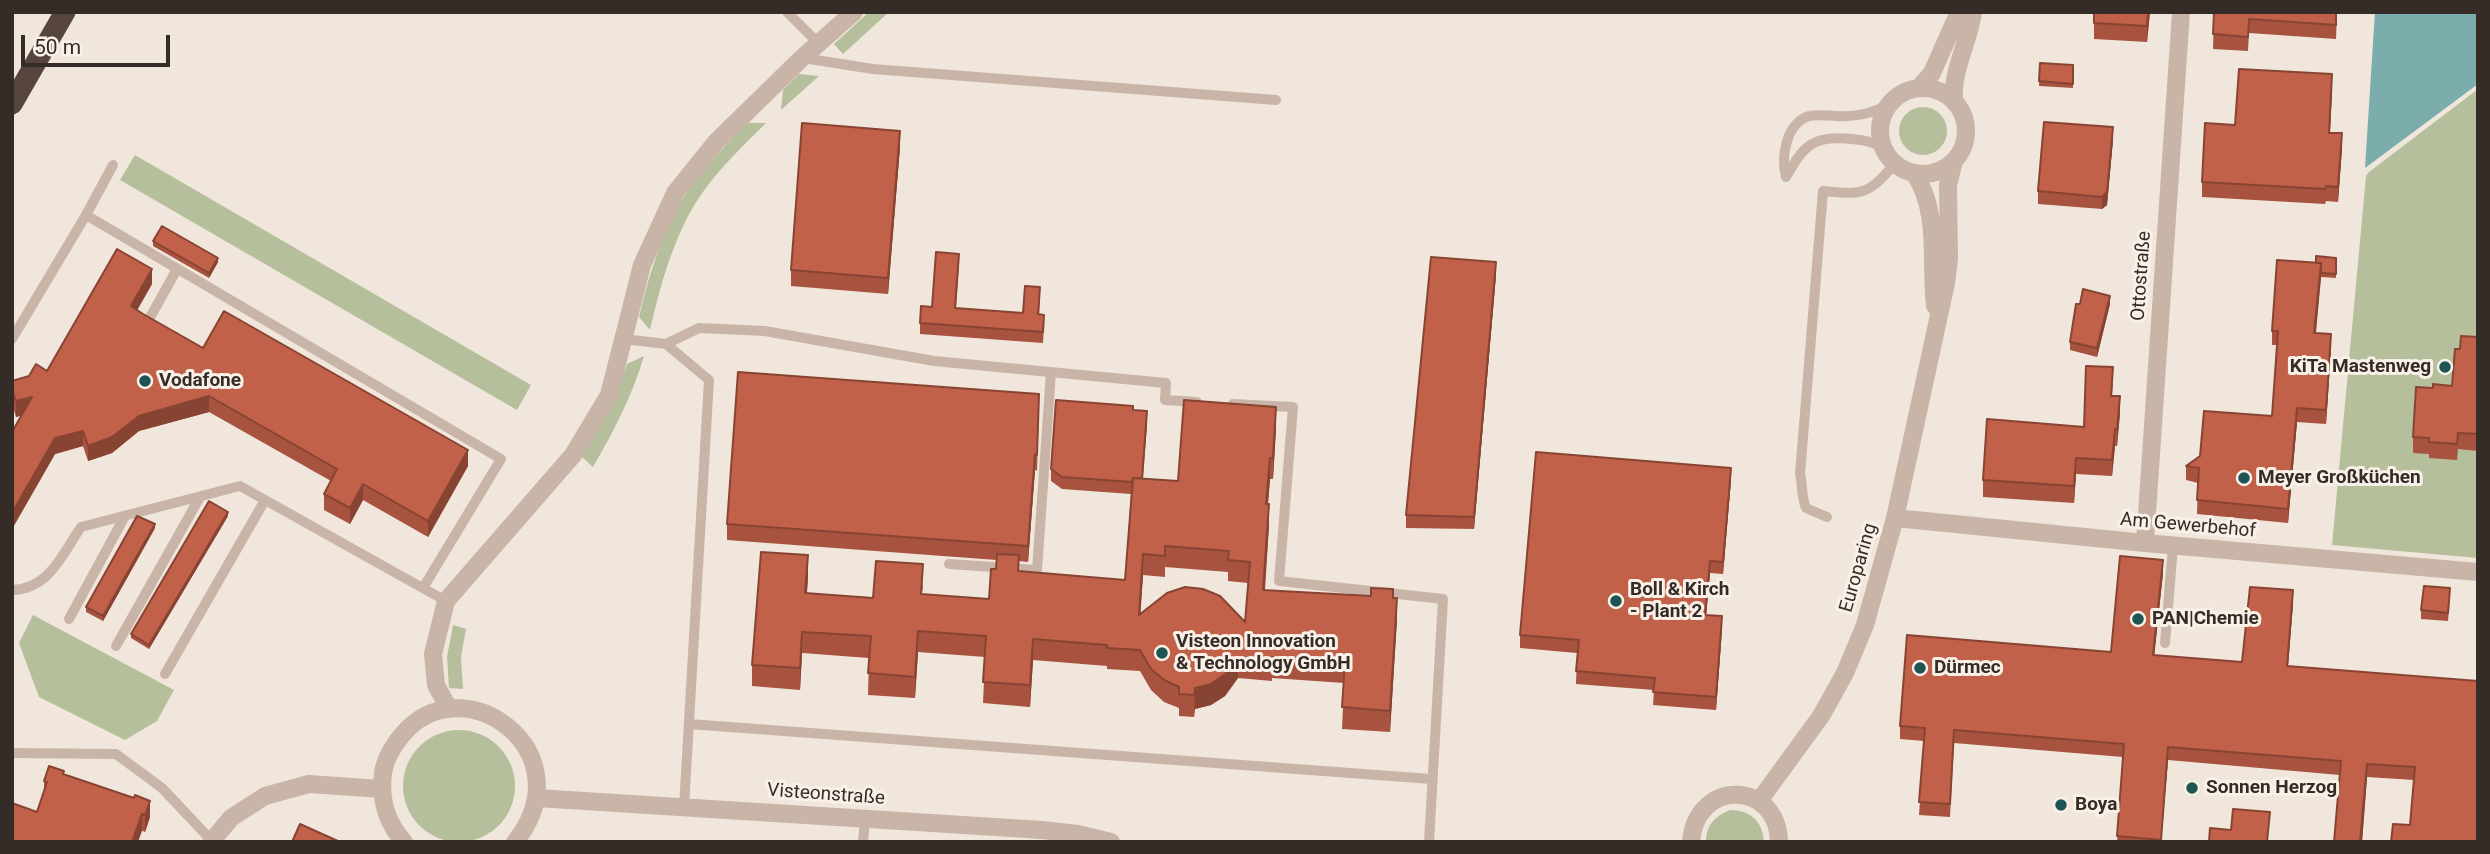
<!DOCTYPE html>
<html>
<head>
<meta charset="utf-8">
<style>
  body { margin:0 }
  #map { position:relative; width:2490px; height:854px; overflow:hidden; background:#f1e6db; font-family:Roboto,sans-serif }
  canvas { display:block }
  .frame { position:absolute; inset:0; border:14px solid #352c28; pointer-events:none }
  .scale { position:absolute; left:21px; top:35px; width:149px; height:32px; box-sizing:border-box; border:4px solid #352c28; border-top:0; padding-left:9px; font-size:21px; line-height:24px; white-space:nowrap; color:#352c28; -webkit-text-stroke:5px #f9f0e8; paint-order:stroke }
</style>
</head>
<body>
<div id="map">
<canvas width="2490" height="854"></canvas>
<div class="frame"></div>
<div class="scale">50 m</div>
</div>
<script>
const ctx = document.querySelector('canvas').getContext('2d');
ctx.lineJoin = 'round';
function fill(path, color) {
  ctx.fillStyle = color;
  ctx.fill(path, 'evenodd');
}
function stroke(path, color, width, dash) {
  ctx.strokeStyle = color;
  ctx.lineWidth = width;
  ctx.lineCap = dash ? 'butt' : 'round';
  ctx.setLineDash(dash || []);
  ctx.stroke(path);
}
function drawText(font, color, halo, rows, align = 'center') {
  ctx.font = font + ' Roboto,sans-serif';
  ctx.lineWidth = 6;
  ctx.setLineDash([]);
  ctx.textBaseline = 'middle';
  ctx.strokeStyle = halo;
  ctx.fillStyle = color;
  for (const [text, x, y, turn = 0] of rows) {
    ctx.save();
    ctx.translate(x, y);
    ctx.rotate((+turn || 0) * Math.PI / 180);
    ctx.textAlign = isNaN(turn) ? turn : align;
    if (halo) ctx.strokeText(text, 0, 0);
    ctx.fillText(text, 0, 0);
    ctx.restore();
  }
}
const green = new Path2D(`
  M869,12H889L843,54L834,44Z
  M799,74L819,76L781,110L783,90Z
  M2478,89V558L2332,545L2366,176L2369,172Z
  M1899 131a24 24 0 1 1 48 0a24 24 0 1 1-48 0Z
  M747,123H766C741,148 714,173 695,204C672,242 660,287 650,330L639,317C647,282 657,250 672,218C687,186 722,149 747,123Z
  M135,155L531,385L517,410L120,180Z
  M644,356C632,396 614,431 593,467L582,457L615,398L627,364Z
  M33,615L174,690L157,721L125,740L39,697L19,643Z
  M453,625L466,629L461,657L463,689L449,688L447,657Z
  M403 786a56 56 0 1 1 112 0a56 56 0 1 1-112 0Z
  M1730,810C1750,810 1763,821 1764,842H1706C1706,825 1715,816 1730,810Z`);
const water = new Path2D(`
  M2375,12H2478V84L2365,168Z`);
const service = new Path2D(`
  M787,12L818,43
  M803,58L873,69L1276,100
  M1786,177C1781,158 1785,124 1809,116C1817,114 1828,116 1836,116C1856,117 1871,114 1889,104
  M1786,177C1804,145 1813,135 1852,139C1864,140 1874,142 1884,148
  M86,215L113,165
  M147,323L177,269
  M12,339L86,215L501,459L423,588
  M623,339L666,344L709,380L684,807
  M666,344L699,328L765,331L934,361L1166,383L1165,400L1197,402
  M1233,404L1293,407L1279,581L1443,599L1429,842
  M1827,517L1806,508C1801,497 1803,486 1800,474L1823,191C1863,195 1869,195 1895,163
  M949,564L1037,570L1051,372
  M12,590C49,589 62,555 81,527L240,486L446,601
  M69,619L125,516
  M2165,643L2173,546
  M116,646L200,497
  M165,674L265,500
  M689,724L1431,779
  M12,753L116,754L162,788L212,841
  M863,842L865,819`);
const minor = new Path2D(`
  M1895,518L2145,543L2478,572
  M2145,543L2181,12
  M449,709L436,685L433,654L446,601L573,455L609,395L642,265L675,193L716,142L802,58L854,12
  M537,798L1042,830L1078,834L1111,842
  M211,842L231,818L265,796L309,784L381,789
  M404,842C386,822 380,800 383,773C385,758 393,746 402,735C463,662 587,752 515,842`);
const tertiary = new Path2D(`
  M1880 131a43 43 0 1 1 86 0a43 43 0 1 1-86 0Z
  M1919,88L1932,73L1959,12
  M1954,99C1952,69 1969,42 1973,12
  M1914,173C1940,211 1930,262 1935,306
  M1759,801L1821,716L1845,673L1865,625L1895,518L1946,283L1949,259L1948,185L1954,161
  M1691,842C1696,778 1778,780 1779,842`);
const motorway = new Path2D(`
  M12,104L65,12`);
const wall = new Path2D(`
  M2091,12H2150L2147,42L2094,39V13Z
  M2214,12H2337L2336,39L2249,33L2248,51L2213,49Z
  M2040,63L2073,65V88L2039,86Z
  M2332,89L2330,133L2342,148L2338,202L2326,201L2325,204L2202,197V182L2235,125Z
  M2113,140L2107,205L2102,209L2038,204V191Z
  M900,147L888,294L791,286V270Z
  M153,241L218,262L209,278L153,246Z
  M2336,258V278L2321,277L2316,333L2331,349L2326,424L2297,422L2288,523L2197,514L2198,483L2186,480V466L2272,416L2277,345H2272V331L2316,263Z
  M959,265L956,308L1023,313L1040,298L1039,315L1044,326L1043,343L920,334V323L932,307Z
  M1496,275L1474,529L1406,528V515Z
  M152,284L137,310L203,348L468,466L428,537L363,500L350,524L324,510V494L331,481L209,412L139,431L112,453L88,461L83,446L55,454L12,529V432L22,415L16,417L12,404V381L47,371Z
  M2110,304L2097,357L2070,350V342Z
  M2478,337V451L2458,449L2457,460L2429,458V454L2413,453V437L2433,388L2452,386L2460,349Z
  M2113,383L2112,396L2120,413L2117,446H2115L2112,476L2076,474L2074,503L1983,497V480L2084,427Z
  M1039,410L1037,471L1035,470L1028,562L1019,561V571L1125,580L1131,494L1062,489L1051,481V469L1133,410L1147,423L1143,479L1178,481L1276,428L1273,479H1270L1268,504L1269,525L1265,590L1393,598L1397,619L1390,732L1342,729L1344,683L1272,678V681L1238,678L1225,696L1211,705L1195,709L1194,717L1179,716V708L1164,702L1151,690L1140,671L1107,669V666L1033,660L1030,707L983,703L985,657L918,652L915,698L868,695L869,658L802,653L800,690L752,686V665L808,577L807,593L873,598L923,585L922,594L989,599L996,569L997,560L727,540V524ZM1165,567L1228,572V581L1248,583L1245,622L1140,614L1143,575L1165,577Z
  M1731,480L1723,574L1710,573L1706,615L1722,629L1716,710L1653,705L1654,690L1576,684L1577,653L1520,648V635Z
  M228,516L149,649L131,638V634Z
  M155,528L103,621L86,612V607Z
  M2163,573L2154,655L2242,662L2293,604L2288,666L2478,681L2410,825L2414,780L2367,777L2362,842H2334L2340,775L2168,760L2161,842H2117L2123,757L1954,743L1950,817L1919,815L1924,741L1900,739V726L2111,652Z
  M2450,597L2448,621L2421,619V610Z
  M64,774L150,817L145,832L44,790V781Z`);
const shadedWall = new Path2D(`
  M2148,12H2150L2147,42V26Z
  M2332,74V89L2329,148V133Z
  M2113,127V140L2107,205L2102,209V197Z
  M900,131V147L888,294V278Z
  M2342,133V148L2338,202V187Z
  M218,258V262L209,278V273Z
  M1496,262V275L1474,529V517Z
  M2321,263V277L2314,348V333Z
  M152,269V284L131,321V306Z
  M2110,296V304L2097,357V348Z
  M2331,334V349L2326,424V410Z
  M209,396V412L139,431L112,453L88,461V446L139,416Z
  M2120,396V413L2117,446V430Z
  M32,397V413L16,417V401Z
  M1276,407V428L1273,479V458Z
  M2297,408V422L2288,523V509Z
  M1147,411V423L1141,495V483Z
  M2115,429V446L2112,476V460Z
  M83,431V446L55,454L12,529V513L55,438Z
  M468,450V466L428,537V521Z
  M1035,454V470L1028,562V546Z
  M1270,458V479L1266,525V504Z
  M2076,458V474L2074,503V486Z
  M1731,468V480L1723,574V562Z
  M363,484V500L350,524V508Z
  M1269,504V525L1263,611V590Z
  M228,512V516L149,649V645Z
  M155,524V528L103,621V616Z
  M1143,554V575L1139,636V615Z
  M808,555V577L805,615V593Z
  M2163,560V573L2153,668V655Z
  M1710,561V573L1705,628V615Z
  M2293,590V604L2287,679V666Z
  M1397,598V619L1390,732V711Z
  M1722,616V629L1716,710V697Z
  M918,631V652L915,698V677Z
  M802,632V653L800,690V668Z
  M1033,639V660L1030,707V685Z
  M1238,657V678L1225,696L1211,705L1195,709L1194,717L1195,688Z
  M2168,747V760L2161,842Z
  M2367,764V777L2362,842H2360Z
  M150,801V817L145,832V815Z
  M142,814V831L138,842H132Z`);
const building = new Path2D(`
  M2094,12H2148L2147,26L2094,23Z
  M2214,12H2336V25L2249,19L2248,37L2213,34Z
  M2040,63L2073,65V84L2039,81Z
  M2239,69L2332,74L2329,133H2342L2338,187L2326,186L2325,189L2202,182L2205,123L2235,125Z
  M2044,122L2113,127L2107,192L2102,197L2038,191Z
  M802,123L900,131L888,278L791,270Z
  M162,226L218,258L209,273L153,241Z
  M117,249L152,269L131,306L143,314L203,348L224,311L468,450L428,521L363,484L350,508L324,494L337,469L209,396L139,416L112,437L88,446L83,431L55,438L12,513V432L32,397L16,401L12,389V381L29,376L36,364L47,371Z
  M936,252L959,254L955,308L1023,313L1025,286L1040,287L1038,314L1044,315L1043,332L920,323L921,306L932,307Z
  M2316,256L2336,258V274L2321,273V263H2316Z
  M1431,257L1496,262L1474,517L1406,515Z
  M2277,260L2321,263L2314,333L2331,334L2326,410L2297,408L2288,509L2197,500L2199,468L2186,466L2200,456L2204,411L2272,416L2278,331H2272Z
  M2083,289L2110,296L2097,348L2070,342L2076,304H2080Z
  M2461,336L2478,337V434L2458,433L2457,444L2429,442V438L2413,437L2416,387L2433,388V384L2452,386L2455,349H2460Z
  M2086,366L2113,367L2111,396H2120L2117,430L2115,429L2112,460L2076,458L2074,486L1983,480L1987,419L2084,427Z
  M738,372L1039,394L1037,455L1035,454L1028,546L727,524Z
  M1056,400L1133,406V410L1147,411L1142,478H1133L1132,482L1062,477L1051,469Z
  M1184,400L1276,407L1273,458H1270L1266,504H1269L1263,590L1371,596V588L1393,589V598H1397L1390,711L1342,707L1345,662L1272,657V659L1238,657L1225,674L1211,684L1195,688L1194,695L1179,694V687L1164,680L1151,669L1140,650L1107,648V645L1033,639L1030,685L983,682L986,636L918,631L915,677L868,673L871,636L802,632L800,668L752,665L761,552L808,555L805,593L873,598L876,561L923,564L921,594L989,599L991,569H996L997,554L1019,555L1018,571L1125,580L1133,478L1178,481ZM1165,546L1229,551L1228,560L1250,562L1245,622L1220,596L1203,589L1185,587L1167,593L1139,615L1143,554L1165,556Z
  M1536,452L1731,468L1723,562L1710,561L1705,615L1722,616L1716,697L1653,692L1655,678L1576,671L1579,640L1520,635Z
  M209,501L228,512L149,645L131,634Z
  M137,516L155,524L103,616L86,607Z
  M2120,556L2163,560L2153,655L2242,662L2250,587L2293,590L2287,666L2478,681V842H2391L2393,824L2410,825L2415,767L2367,764L2360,842H2334L2341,761L2168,747L2161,840L2117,836L2124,744L1954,730L1950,804L1919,802L1925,728L1900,726L1907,635L2111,652Z
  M2424,586L2450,588L2448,613L2421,610Z
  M49,766L64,771L63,774L134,798L135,795L150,801L145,815L142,814L132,842H12V803L37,812L47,782L44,781Z
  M2233,809L2270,812L2267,842H2209L2210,828L2231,830Z
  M300,824L340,842H292Z`);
const markers = [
  [2445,367,7,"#1f5455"],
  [145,381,7,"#1f5455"],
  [2244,478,7,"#1f5455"],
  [1616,601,7,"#1f5455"],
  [2138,619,7,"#1f5455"],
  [1162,653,7,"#1f5455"],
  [1920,668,7,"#1f5455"],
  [2192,788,7,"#1f5455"],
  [2061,805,7,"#1f5455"]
];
const streetNames = [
  ["Ottostraße",2142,276,-86],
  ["Am Gewerbehof",2188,526,5],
  ["Europaring",1859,568,-74],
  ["Visteonstraße",826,795,4]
];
const poiNames = [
  ["KiTa Mastenweg",2431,367,"right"],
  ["Vodafone",159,381],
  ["Meyer Großküchen",2258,478],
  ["Boll & Kirch",1630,590],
  ["- Plant 2",1630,612],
  ["PAN|Chemie",2152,619],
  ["Visteon Innovation",1176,642],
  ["& Technology GmbH",1176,664],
  ["Dürmec",1934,668],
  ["Sonnen Herzog",2206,788],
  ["Boya",2075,805]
];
fill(green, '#b5bf9c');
fill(water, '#7badad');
stroke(service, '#c9b5a8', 10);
stroke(minor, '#c9b5a8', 18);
stroke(tertiary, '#c9b5a8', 18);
stroke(motorway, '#56453f', 21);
fill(wall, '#a7533f');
fill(shadedWall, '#843');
fill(building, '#c26149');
stroke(building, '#843', 2);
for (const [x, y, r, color] of markers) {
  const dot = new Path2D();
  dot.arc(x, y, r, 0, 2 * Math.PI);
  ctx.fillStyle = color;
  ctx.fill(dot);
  stroke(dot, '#f9f0e8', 2.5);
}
drawText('19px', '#352c28', '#f9f0e8', streetNames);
drawText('bold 19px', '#352c28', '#f9f0e8', poiNames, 'left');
</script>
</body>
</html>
